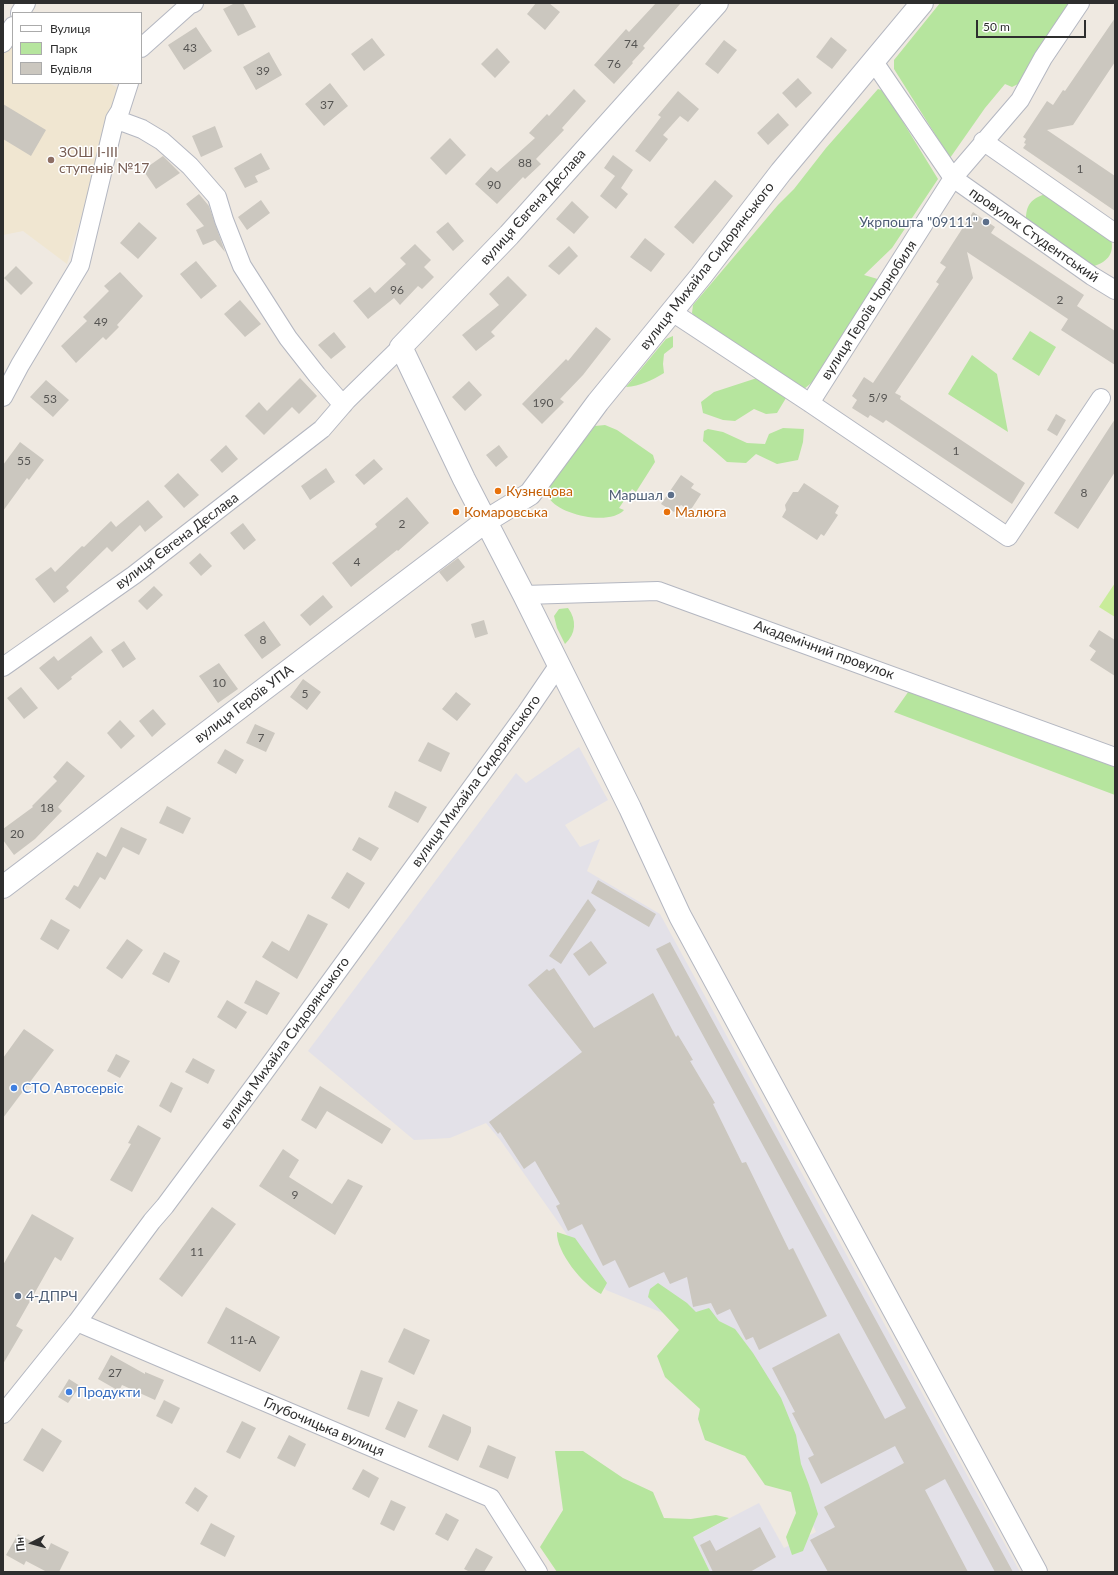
<!DOCTYPE html>
<html>
<head>
<meta charset="utf-8">
<style>
  body { margin:0 }
  #map { position:relative; width:1118px; height:1575px; overflow:hidden; background:#efe9e1; font-family:Lato,sans-serif }
  canvas { display:block }
  .frame { position:absolute; inset:0; border:4px solid #2e2e2e; pointer-events:none }
  .legend { position:absolute; left:12px; top:12px; width:130px; height:72px; box-sizing:border-box; background:#fff; border:1px solid #ababab; margin:0; padding:5px 7px; list-style:none; font-size:12px; color:#2e2e2e }
  .legend li { display:flex; align-items:center; gap:8px; height:20px }
  .legend b { width:20px; border:1px solid #ababab }
  .north { position:absolute; left:12px; top:1523px; width:40px; height:40px; -webkit-text-stroke:3px #fff; paint-order:stroke; rotate:264deg; font-size:11px; font-weight:700; line-height:16px; text-align:center; color:#2e2e2e }
  .north::after { content:''; display:block; margin:auto; width:14px; height:18px; background:#2e2e2e; clip-path:polygon(50% 0,100% 100%,50% 72%,0 100%) }
  .scale { position:absolute; left:976px; top:20px; width:110px; height:18px; box-sizing:border-box; border:2px solid #2e2e2e; border-top:0; padding-left:5px; font-size:12px; line-height:14px; white-space:nowrap; color:#2e2e2e; -webkit-text-stroke:3px #fff; paint-order:stroke }
</style>
</head>
<body>
<div id="map">
<canvas width="1118" height="1575"></canvas>
<div class="frame"></div>
<ul class="legend">
<li><b style="height:5px;background:#fff"></b>Вулиця</li>
<li><b style="height:11px;background:#b6e59e"></b>Парк</li>
<li><b style="height:11px;background:#cbc7bf"></b>Будівля</li>
</ul>
<div class="north">Пн</div>
<div class="scale">50 m</div>
</div>
<script>
const ctx = document.querySelector('canvas').getContext('2d');
ctx.lineJoin = 'round';
function fill(path, color) {
  ctx.fillStyle = color;
  ctx.fill(path, 'evenodd');
}
function stroke(path, color, width, dash) {
  ctx.strokeStyle = color;
  ctx.lineWidth = width;
  ctx.lineCap = dash ? 'butt' : 'round';
  ctx.setLineDash(dash || []);
  ctx.stroke(path);
}
function drawText(font, color, halo, rows, align = 'center') {
  ctx.font = font + ' Lato,sans-serif';
  ctx.lineWidth = 3;
  ctx.setLineDash([]);
  ctx.textBaseline = 'middle';
  ctx.strokeStyle = halo;
  ctx.fillStyle = color;
  for (const [text, x, y, turn = 0] of rows) {
    ctx.save();
    ctx.translate(x, y);
    ctx.rotate((+turn || 0) * Math.PI / 180);
    ctx.textAlign = isNaN(turn) ? turn : align;
    if (halo) ctx.strokeText(text, 0, 0);
    ctx.fillText(text, 0, 0);
    ctx.restore();
  }
}
const industrial = new Path2D(`
  M579,747L608,800L565,825L580,847L600,839L587,871L660,914L1020,1572H710L693,1537L759,1503L784,1548L816,1532L727,1339L606,1290L501,1141L486,1123L450,1138L414,1140L308,1051L516,773L526,783Z`);
const education = new Path2D(`
  M3,28L13,33V83H109L120,89L67,264L23,231L3,235Z`);
const green = new Path2D(`
  M940,3H1073L1032,65L1018,84L1012,87L1005,84L985,108L950,158L894,69V60Z
  M878,89L884,91L938,179L892,248L864,275L881,280L821,375L804,389L698,321L692,313L693,305L778,205L794,189L826,148Z
  M1045,194L1111,239C1115,255 1106,263 1091,267L1026,220C1026,205 1031,199 1045,194Z
  M1030,331L1056,347L1039,376L1012,359Z
  M673,336V347L664,354L663,364L664,373C653,380 640,386 626,387L666,339Z
  M972,355L997,374L1008,432L948,394Z
  M757,378L786,398L777,413L766,414L754,409L735,421L723,420L703,413L701,402L714,392Z
  M605,425L617,430L653,455L655,462L636,492L632,489L619,508L624,510C610,526 559,515 549,498C548,495 548,491 547,488L595,426Z
  M783,428L804,429L803,442L798,460L777,464L756,454L746,463L727,462L703,441L704,431L708,429L723,432L747,443L765,444L769,434Z
  M568,608C577,620 576,634 565,644L557,628L554,616L559,609Z
  M911,688L919,693L1115,767V795L894,712Z
  M557,1232L575,1238L607,1283L601,1294C583,1285 556,1252 557,1232Z
  M658,1283L687,1303L696,1312L709,1308L719,1321L735,1329L753,1353L781,1398L796,1435L801,1464L809,1485L818,1514L803,1551L792,1555L786,1537L796,1513L791,1492L765,1485L745,1456L705,1440L698,1419L700,1409L665,1377L657,1356L679,1330L648,1297L650,1289Z
  M555,1451H583L623,1478L653,1492L664,1518L691,1519L716,1515L729,1518L693,1537L710,1572H557L540,1547L563,1510Z`);
const pitch = new Path2D(`
  M1115,583V617L1099,607Z`);
const building = new Path2D(`
  M235,3H243L256,27L238,36L223,9Z
  M536,3H549L560,12L545,30L527,14Z
  M656,3H681L643,46L645,48L632,62L633,63L614,84L594,65L626,29L629,32Z
  M1115,18V62L1073,125L1047,130L1115,176V211L1023,148L1026,144L1024,143L1026,139L1023,137L1047,101L1053,105L1063,90L1065,91Z
  M196,27L212,51L184,70L168,45Z
  M831,37L847,50L832,69L816,57Z
  M372,38L385,55L364,71L351,54Z
  M724,40L737,50L718,74L705,64Z
  M497,48L510,62L495,78L481,64Z
  M269,52L282,75L256,90L243,67Z
  M798,78L812,93L796,108L782,93Z
  M330,83L348,106L324,126L305,104Z
  M574,89L586,101L562,128L564,130L536,159L541,164L525,179L523,177L497,204L475,184L491,167L497,172L535,138L529,133L547,114L549,116Z
  M678,91L699,109L688,122L680,116L663,135L668,139L650,162L635,151L661,117L658,115Z
  M3,104L46,130L31,156L3,139Z
  M778,113L789,125L768,145L757,133Z
  M215,126L223,147L201,157L192,136Z
  M450,138L466,155L446,175L430,158Z
  M261,153L270,169L255,176L258,182L245,188L234,168Z
  M613,155L633,170L621,188L628,194L616,209L600,196L615,176L604,168Z
  M163,156L180,173L156,189L143,170Z
  M715,180L733,196L693,244L674,227Z
  M199,194L209,206L225,252L215,240L203,245L196,230L204,226L186,204Z
  M261,200L270,213L247,230L238,217Z
  M572,201L589,217L574,234L556,219Z
  M973,212L995,227L991,233L1084,295L1077,306L1115,331V365L1061,330L1068,319L967,252L973,278L895,393L901,396L900,399L1025,483L1012,504L886,420L883,423L870,415L868,418L852,408L857,400L852,396L864,377L873,383L939,284L936,282L946,267L940,263Z
  M139,222L157,238L138,259L120,243Z
  M448,222L464,241L453,251L436,232Z
  M645,238L665,254L651,272L630,257Z
  M415,244L431,260L424,267L434,277L422,289L418,286L400,305L394,298L368,319L353,301L370,287L375,293L406,264L400,258Z
  M569,246L578,256L559,275L548,266Z
  M196,261L217,286L201,299L180,274Z
  M16,266L33,283L21,295L4,278Z
  M120,272L143,296L117,325L119,327L106,340L103,337L76,363L61,346L87,321L83,317L109,291L104,286Z
  M508,276L527,295L491,332L495,336L476,351L462,335L499,305L489,294Z
  M240,300L261,324L245,337L224,314Z
  M596,327L611,339L583,375L560,399L564,402L542,424L522,404L566,359L568,361Z
  M334,332L346,347L331,359L318,345Z
  M300,378L317,396L299,414L292,407L264,435L245,416L259,402L267,411Z
  M46,380L69,400L53,417L30,397Z
  M469,381L482,395L465,411L452,397Z
  M1056,414L1066,420L1057,436L1047,430Z
  M1115,419V472L1078,529L1054,513Z
  M20,442L44,460L29,480L27,478L3,511V465Z
  M226,445L238,459L222,473L210,460Z
  M499,445L508,457L496,467L486,455Z
  M374,459L383,469L364,485L355,475Z
  M326,468L335,482L310,500L301,486Z
  M178,473L199,495L184,508L164,486Z
  M681,475L694,484L691,488L701,494L690,511L681,505L674,512L661,504Z
  M804,483L839,506L835,513L838,515L824,536L821,534L817,540L782,517L786,510L785,505L793,492H798Z
  M407,497L429,523L398,551L397,550L351,587L332,563L377,527L375,524Z
  M148,500L163,517L145,532L140,525L112,552L107,547L66,587L69,591L54,603L35,579L51,567L55,572L82,546L84,547L111,521L116,527Z
  M243,523L256,540L244,550L230,533Z
  M200,553L212,566L201,576L189,563Z
  M458,558L465,567L447,582L439,572Z
  M154,586L163,595L147,610L138,601Z
  M323,595L333,607L310,626L300,615Z
  M484,620L488,634L475,638L471,624Z
  M264,621L281,645L262,659L244,635Z
  M1099,630L1115,640V676L1090,660L1096,651L1089,646Z
  M91,636L103,652L71,677L72,679L58,690L39,668L54,656L58,661Z
  M124,641L136,659L123,668L111,650Z
  M219,663L238,689L218,703L199,676Z
  M303,679L321,692L307,710L290,697Z
  M21,687L38,708L24,719L7,698Z
  M456,692L471,704L457,721L442,709Z
  M153,709L166,724L152,737L139,721Z
  M120,720L135,736L121,749L107,733Z
  M255,724L275,733L266,752L246,743Z
  M428,742L450,753L441,772L418,761Z
  M225,749L244,760L236,774L217,763Z
  M67,761L85,776L58,807L62,811L35,839L14,855L3,840V829L33,807L32,806L57,781L53,777Z
  M395,791L427,807L418,823L388,807Z
  M167,806L191,818L183,834L159,823Z
  M121,827L147,839L139,855L123,847L105,880L100,877L80,909L65,899L74,885L78,887L97,852L106,857Z
  M359,837L379,848L371,861L352,850Z
  M347,872L365,883L349,909L331,898Z
  M598,880L656,914L649,927L591,893Z
  M588,899L596,910L561,964L549,956Z
  M308,914L328,924L297,979L262,957L272,941L289,951Z
  M51,919L70,930L58,950L40,939Z
  M127,939L143,950L122,979L106,968Z
  M591,941L607,963L589,976L573,954Z
  M670,942L1013,1572H995L945,1479L925,1490L968,1572H828L810,1540L835,1527L824,1507L904,1463L895,1446L821,1484L808,1458L814,1455L792,1413L795,1412L772,1368L839,1333L885,1419L906,1408L656,949Z
  M164,952L180,961L169,983L152,974Z
  M554,968L594,1028L653,993L676,1037L678,1035L693,1060L690,1061L715,1103L713,1104L742,1163L746,1162L789,1250L793,1248L827,1316L759,1350L753,1337L746,1340L730,1309L717,1315L711,1303L693,1307L687,1277L670,1284L664,1272L629,1288L615,1260L603,1266L582,1224L568,1231L556,1206L560,1204L535,1161L524,1169L500,1132L498,1134L489,1122L582,1052L528,985L547,969L549,971Z
  M256,980L280,993L267,1015L244,1003Z
  M227,1000L247,1012L236,1029L217,1017Z
  M24,1029L54,1050L3,1118V1058Z
  M116,1054L130,1061L120,1078L107,1071Z
  M193,1058L215,1070L208,1084L185,1072Z
  M171,1082L183,1088L171,1113L159,1106Z
  M320,1086L391,1129L382,1144L327,1111L316,1129L301,1120Z
  M138,1125L161,1138L132,1192L110,1180L131,1144L128,1143Z
  M283,1149L299,1160L289,1177L332,1204L348,1179L363,1186L335,1235L259,1186Z
  M212,1207L236,1224L182,1297L159,1279Z
  M32,1214L74,1238L61,1261L55,1257L16,1326L23,1330L3,1364V1265Z
  M226,1307L280,1337L260,1372L207,1343Z
  M404,1328L430,1340L414,1375L388,1362Z
  M111,1355L145,1374V1372L164,1380L155,1400L122,1385L119,1391L98,1379Z
  M361,1370L383,1378L369,1417L347,1409Z
  M69,1379L80,1386L68,1403L58,1397Z
  M164,1400L180,1408L172,1424L156,1416Z
  M398,1401L418,1410L405,1438L385,1429Z
  M443,1414L471,1427V1432L458,1461L428,1447Z
  M242,1421L256,1428L240,1459L226,1452Z
  M42,1428L62,1441L43,1472L23,1460Z
  M289,1435L306,1444L295,1467L277,1458Z
  M488,1445L516,1457L508,1479L479,1467Z
  M363,1469L379,1478L369,1498L352,1489Z
  M195,1487L208,1496L198,1512L185,1503Z
  M391,1500L406,1507L394,1531L380,1524Z
  M446,1513L459,1520L448,1541L435,1534Z
  M211,1523L235,1536L225,1557L200,1544Z
  M760,1527L776,1557L750,1572H713L700,1545L710,1540L716,1551Z
  M18,1534L48,1550L51,1543L69,1552L59,1572H47L26,1561L24,1565L6,1555Z
  M476,1548L493,1557L484,1572H470L464,1569Z`);
const street = new Path2D(`
  M20,13L26,3
  M3,43L13,26
  M141,48L189,5L194,3
  M874,62L953,178L1092,276L1115,290
  M115,119L142,129L162,141L190,166L217,197L224,220L242,266L288,338L317,375L343,405
  M983,141L1115,233
  M672,312L810,403L1008,537L1101,398
  M3,397L20,365L80,265L115,119L120,111L129,83
  M810,403L953,178L1020,100L1043,58L1080,3
  M524,595L658,591L1115,757
  M3,667L134,575L322,429L347,400L401,347
  M77,1322L491,1498L538,1572
  M3,1414L77,1322L152,1221L165,1206L263,1074L526,713L558,666`);
const secondary = new Path2D(`
  M717,3L509,235L401,347L464,479L524,595L630,808L680,916L1036,1572
  M3,887L486,521L530,494L598,402L701,276L781,172L922,3`);
const markers = [
  [51,160,4,"#8d6e63"],
  [986,222,4,"#5c6f8a"],
  [498,491,4,"#e8710a"],
  [671,495,4,"#5c6f8a"],
  [456,512,4,"#e8710a"],
  [667,512,4,"#e8710a"],
  [14,1088,4,"#3f7fe0"],
  [18,1296,4,"#5c6f8a"],
  [69,1392,4,"#3f7fe0"]
];
const numberNames = [
  ["74",631,44],
  ["43",190,48],
  ["76",614,64],
  ["39",263,71],
  ["37",327,105],
  ["88",525,163],
  ["1",1080,169],
  ["90",494,185],
  ["96",397,290],
  ["2",1060,300],
  ["49",101,322],
  ["5/9",878,398],
  ["53",50,399],
  ["190",543,403],
  ["1",956,451],
  ["55",24,461],
  ["8",1084,493],
  ["2",402,524],
  ["4",357,562],
  ["8",263,640],
  ["10",219,683],
  ["5",305,694],
  ["7",261,738],
  ["18",47,808],
  ["20",17,834],
  ["9",295,1195],
  ["11",197,1252],
  ["11-А",243,1340],
  ["27",115,1373]
];
const educationNames = [
  ["ЗОШ І-ІІІ",59,152],
  ["ступенів №17",59,168]
];
const streetNames = [
  ["вулиця Євгена Деслава",533,207,-48],
  ["провулок Студентський",1034,235,35],
  ["вулиця Михайла Сидорянського",707,266,-52],
  ["вулиця Героїв Чорнобиля",869,310,-57],
  ["вулиця Євгена Деслава",177,541,-37],
  ["Академічний провулок",824,650,20],
  ["вулиця Героїв УПА",244,704,-37],
  ["вулиця Михайла Сидорянського",476,781,-54],
  ["вулиця Михайла Сидорянського",285,1043,-54],
  ["Глубочицька вулиця",324,1427,23]
];
const serviceNames = [
  ["Укрпошта \"09111\"",978,222],
  ["Маршал",663,495],
  ["4-ДПРЧ",26,1296,"left"]
];
const foodNames = [
  ["Кузнєцова",506,491],
  ["Комаровська",464,512],
  ["Малюга",675,512]
];
const shopNames = [
  ["СТО Автосервіс",22,1088],
  ["Продукти",77,1392]
];
fill(industrial, '#e3e1e8');
fill(education, '#f0e6d1');
fill(green, '#b6e59e');
fill(pitch, '#c9ec9a');
fill(building, '#cbc7bf');
stroke(street, '#b4b7c1', 20);
stroke(secondary, '#b4b7c1', 24);
stroke(street, '#fff', 18);
stroke(secondary, '#fff', 22);
for (const [x, y, r, color] of markers) {
  const dot = new Path2D();
  dot.arc(x, y, r, 0, 2 * Math.PI);
  ctx.fillStyle = color;
  ctx.fill(dot);
  stroke(dot, '#fff', 1.5);
}
drawText('12px', '#555452', null, numberNames);
drawText('14px', '#785e54', '#fff', educationNames, 'left');
drawText('14px', '#2e2e2e', '#fff', streetNames);
drawText('14px', '#4e5e75', '#fff', serviceNames, 'right');
drawText('14px', '#c56008', '#fff', foodNames, 'left');
drawText('14px', '#366cbe', '#fff', shopNames, 'left');
</script>
</body>
</html>
